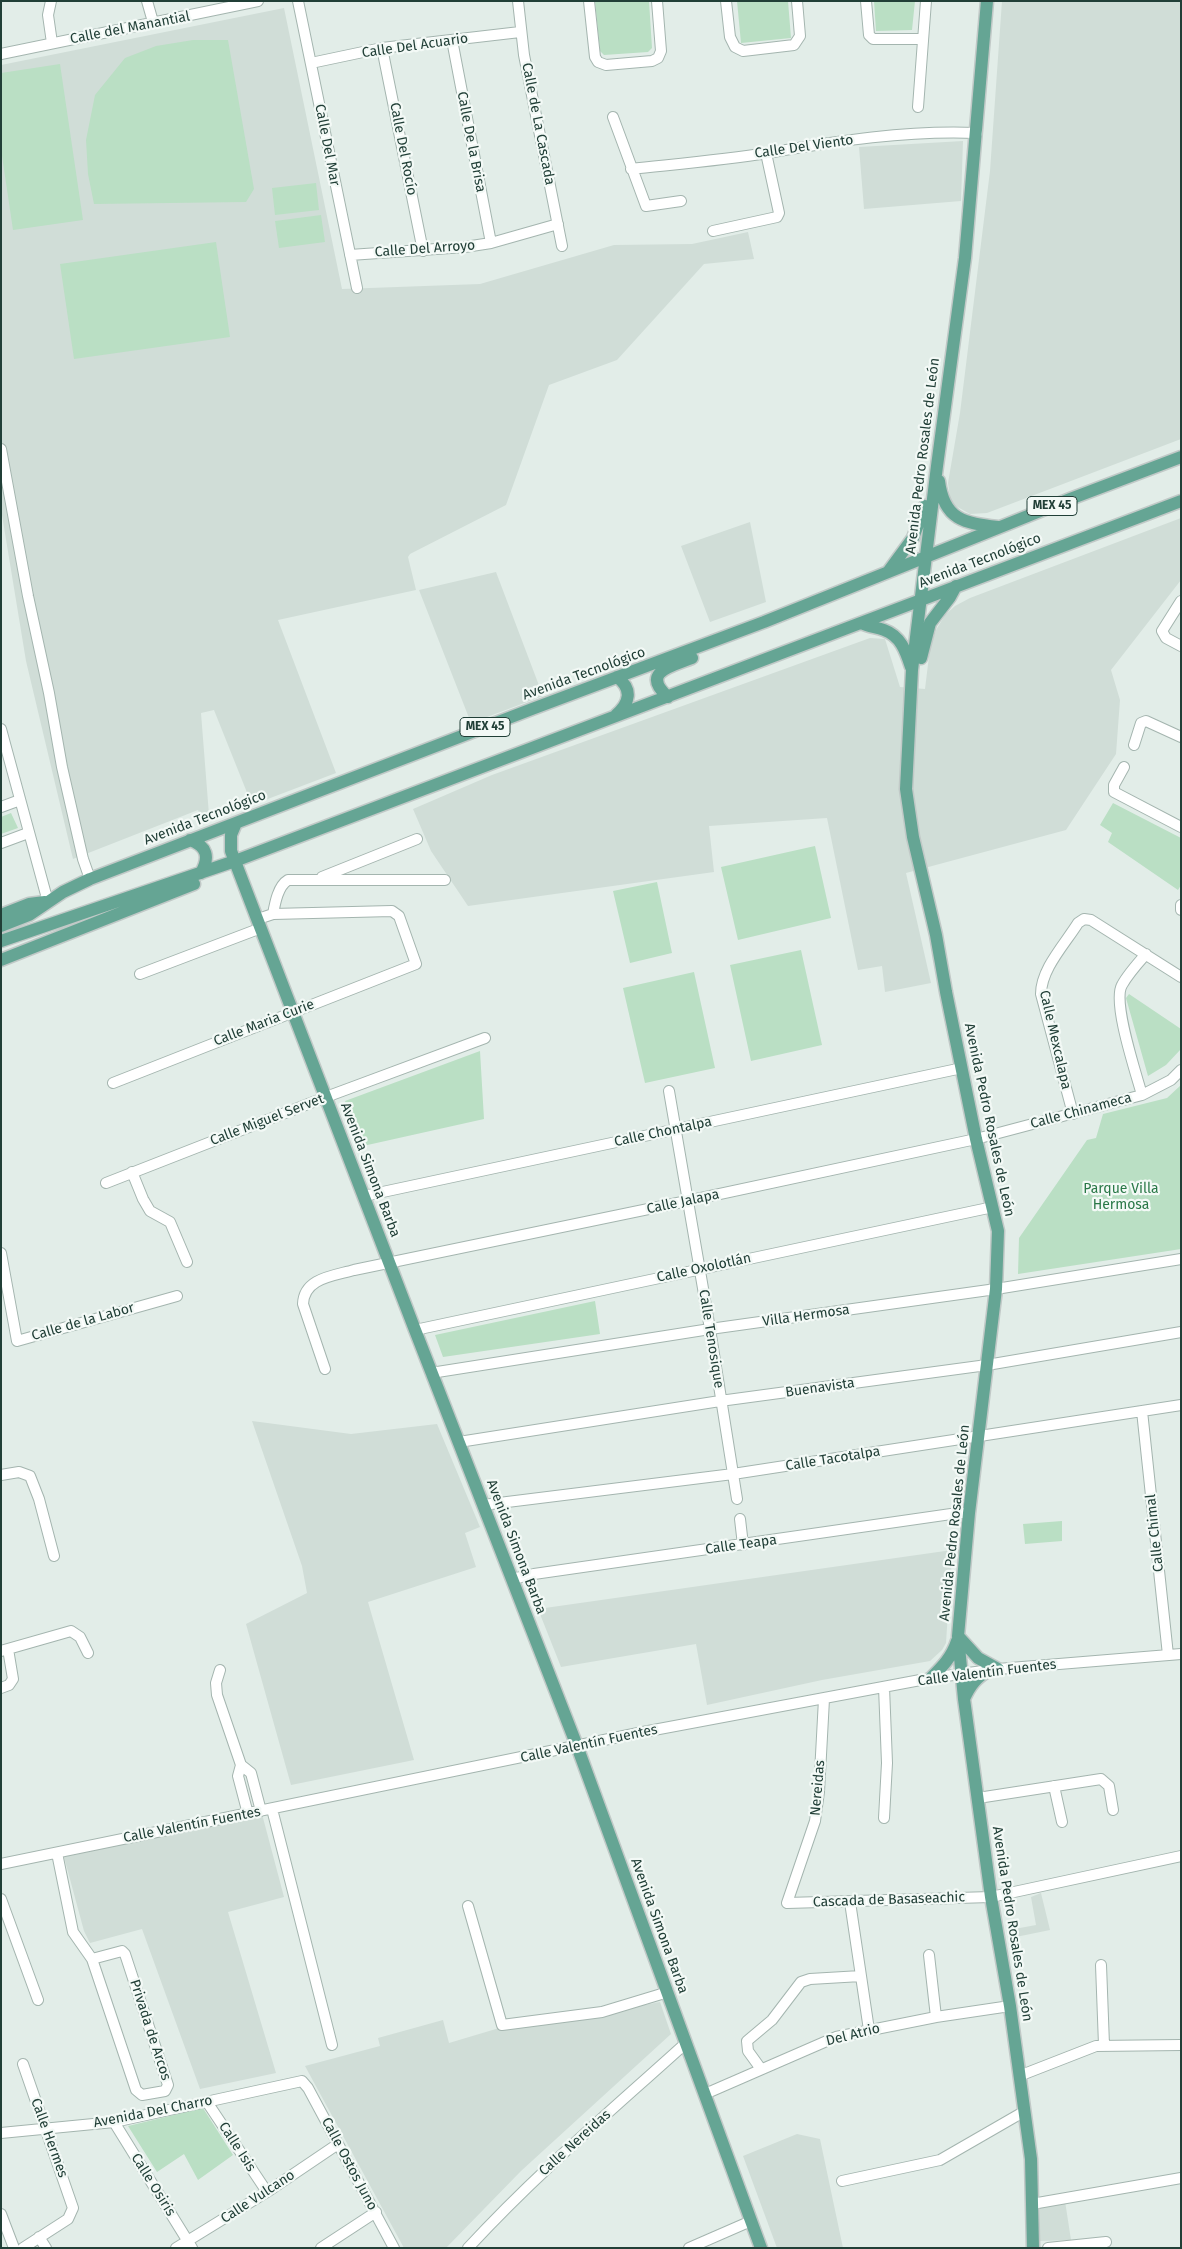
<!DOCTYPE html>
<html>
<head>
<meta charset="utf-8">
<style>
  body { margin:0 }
  #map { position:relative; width:1182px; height:2249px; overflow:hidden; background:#e2ede8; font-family:"Fira Sans",sans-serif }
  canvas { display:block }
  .frame { position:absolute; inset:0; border:2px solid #213f37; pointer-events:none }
</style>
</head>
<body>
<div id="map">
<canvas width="1182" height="2249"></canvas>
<div class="frame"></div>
</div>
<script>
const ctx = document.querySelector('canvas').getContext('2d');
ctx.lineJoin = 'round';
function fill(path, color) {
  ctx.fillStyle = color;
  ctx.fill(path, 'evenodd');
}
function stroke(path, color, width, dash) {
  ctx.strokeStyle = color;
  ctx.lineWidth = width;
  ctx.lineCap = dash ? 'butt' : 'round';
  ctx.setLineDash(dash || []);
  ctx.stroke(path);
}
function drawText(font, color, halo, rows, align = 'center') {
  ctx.font = font + ' "Fira Sans",sans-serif';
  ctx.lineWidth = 4.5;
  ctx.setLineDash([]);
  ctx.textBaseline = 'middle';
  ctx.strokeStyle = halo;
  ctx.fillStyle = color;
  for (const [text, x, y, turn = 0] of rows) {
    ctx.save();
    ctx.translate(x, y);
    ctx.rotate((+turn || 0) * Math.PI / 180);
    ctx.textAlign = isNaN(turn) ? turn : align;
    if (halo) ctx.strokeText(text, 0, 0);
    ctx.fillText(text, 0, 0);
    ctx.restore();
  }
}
const built = new Path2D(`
  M1002,1H1181V439L987,513L970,514L954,505L950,498L948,483L960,413L990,171Z
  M284,8L342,289L480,284L614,245L692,244L748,232L754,259L704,264L617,360L549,385L506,505L410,554L408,557L416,590L278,620L336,773L252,805L214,710L201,713L209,815L201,817L198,810L73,859L26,661L1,509V65Z
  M963,141L961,201L864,209L859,147Z
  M1181,518V580L1111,670L1120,700L1116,754L1066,830L906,873L931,983L885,992L882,966L858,970L827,818L709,826L714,872L468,906L431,851L413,809L492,775L870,638L885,639L900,687L925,689L930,648L936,630L945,615L955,606L970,598Z
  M750,522L766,602L710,622L681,546Z
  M496,572L543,696L471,723L419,590Z
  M252,1421L351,1434L437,1424L480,1527L465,1533L476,1567L368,1602L414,1760L291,1785L246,1624L307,1593L302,1566Z
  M952,1550L946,1643L942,1650L930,1661L822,1680L707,1705L696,1644L561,1667L538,1609Z
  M262,1814L284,1897L228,1912L276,2073L200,2089L142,1929L90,1943L84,1931L64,1857Z
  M1041,1893L1050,1930L1011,1938L1009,1930L1036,1925L1031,1897Z
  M660,2002L671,2034L521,2171L446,2248H404L305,2066L380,2046L378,2038L443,2020L449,2043L516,2023L573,2018Z
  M797,2134L820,2139L843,2248H777L743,2156Z
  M1065,2201L1071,2240L1040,2241V2202Z`);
const green = new Path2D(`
  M595,1H649L652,48L648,52L604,55L600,51Z
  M737,1H788L791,38L741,43Z
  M874,1H915L912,30L876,31Z
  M193,40H228L254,189L246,202L94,204L88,174L86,140L95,95L125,58L156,46Z
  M60,64L83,220L13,230L1,149V73Z
  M316,183L319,210L275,215L272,188Z
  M321,215L325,242L279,248L275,221Z
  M216,242L230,337L74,359L60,264Z
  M1113,803L1181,838V885L1178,890L1108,842L1112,833L1100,825Z
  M11,813L18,828L1,834V817Z
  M815,846L831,918L738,940L721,867Z
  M657,882L672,953L630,963L613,891Z
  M801,950L822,1045L751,1061L730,965Z
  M694,972L715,1068L645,1083L623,988Z
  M1129,994L1181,1029V1049L1166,1065L1148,1076L1126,998Z
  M480,1051L484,1119L363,1146L345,1101Z
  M1181,1085V1249L1018,1274L1019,1238L1087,1140L1096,1138L1103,1114L1167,1098Z
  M595,1301L600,1334L443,1357L435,1335Z
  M1062,1521V1541L1025,1544L1023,1524Z
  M203,2108L233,2155L198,2180L184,2154L157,2172L128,2126Z`);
const minor = new Path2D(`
  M51,1L48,15L52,43
  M147,1L153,22
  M298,1L357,288
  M518,1L524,55L562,246
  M589,1L595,57L598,62L606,65L652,61L658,58L661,51L657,1
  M726,1L730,37L735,47L743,51L794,45L800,36L797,1
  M866,1L869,35L873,39H922
  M452,40L491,243
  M382,48L423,251
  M1,54L258,1
  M311,63L382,48L520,32
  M918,107L926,1
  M613,117L646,206L681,201
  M631,169C677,164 723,160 768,153C837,141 907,130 977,133
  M713,231L777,217L779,213L766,153
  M350,255L465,247L491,243L558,224
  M1,449L28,596L49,693L62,767L83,859L90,879
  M1181,601L1162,631L1166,638L1181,646
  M1,729L48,902
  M1134,745L1141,723L1146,721L1181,737
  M1124,767L1114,785V792L1181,827
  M1,807L20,800
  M1,843L28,833
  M322,877L417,839
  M1181,905V910
  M273,914C275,903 278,886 288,880H445
  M140,974L261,928
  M113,1083L416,964L399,916L392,911L273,914L258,919
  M669,1091L710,1329L737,1499
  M1142,1095C1136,1073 1112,1002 1122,985C1128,974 1138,963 1146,954
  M1073,1114L1041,994C1041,969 1065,944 1078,923L1084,919L1091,920L1181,977
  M132,1172L143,1199L150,1211L170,1222L187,1262
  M106,1183L326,1097L485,1038
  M364,1196L962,1068
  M1,1253L17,1341L177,1296
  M415,1330L993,1207
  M325,1369L303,1304C304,1278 333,1276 354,1270L687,1201L976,1139L1142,1095L1171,1080L1181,1070
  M431,1373L710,1329L996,1289L1181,1259
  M1142,1411L1168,1655
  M459,1442L720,1401L987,1365L1181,1332
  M1,1475L19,1472L30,1476L39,1499L54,1556
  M483,1505L733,1474L1181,1405
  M740,1519L743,1545
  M512,1579L534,1574L958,1513H969
  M1,1651L71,1631L80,1637L88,1653
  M220,1670L216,1683L217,1695L241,1765L251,1773L261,1811
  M884,1687L887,1763L884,1818
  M1,1688L9,1685L13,1679L8,1649
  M824,1699L819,1792L815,1821L787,1903L991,1897L1181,1856
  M241,1765L238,1776L248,1814
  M1054,1786L1062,1822
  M978,1798L1101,1779L1109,1786L1113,1810
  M272,1809L332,2045
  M57,1853L73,1932L92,1959L136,2090L142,2095L165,2091L168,2085L125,1954L122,1951L92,1959
  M1,1864L643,1732L931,1678L998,1669L1181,1654
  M1,1899L38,2000
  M850,1902L869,2030
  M468,1906L502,2025L602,2012L668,1992
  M929,1955L936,2017
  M1101,1965L1104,2045
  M761,2069L748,2051L747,2041L772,2020L801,1982L810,1979L861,1976
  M1019,2076L1096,2046L1181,2045
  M705,2094L836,2037L936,2017L1010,2006
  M207,2102L267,2192
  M114,2122L192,2248
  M1,2133L114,2122L302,2081L308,2088L394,2248
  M842,2181L940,2160L1025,2111
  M1032,2204L1181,2178
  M1,2214L14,2248
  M39,2237L46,2248
  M23,2248L68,2219L73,2208L23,2064
  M176,2248L267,2192L338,2144
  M321,2248L376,2212
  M468,2248C536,2174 612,2110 686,2043
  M689,2248L751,2221
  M1048,2248L1106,2242`);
const major = new Path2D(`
  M987,1L965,258L937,466L912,670L906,789L913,837L936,935L946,992L976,1139L998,1231L996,1289L969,1513L958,1636L964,1699L991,1897L1010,2006L1031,2159L1033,2248
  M939,481C944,520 964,523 998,527
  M888,572L913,538L925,506
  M861,623C869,627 876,627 884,630C901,636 906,652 911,667
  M921,658L930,623L950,597L956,586
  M668,697C640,672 672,666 692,658
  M616,715C630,703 633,689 617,677
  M236,823L231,835V851L415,1330L577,1746L761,2248
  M190,840C207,846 210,857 201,873
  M1,915L29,904L45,902
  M1,926L29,915L63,892L90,879L532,709L764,622L1070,499L1181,457
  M1,941L235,861L1181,501
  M1,960L194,884
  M958,1636L978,1658L998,1669
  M931,1678C942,1667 952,1657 957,1641
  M964,1699C970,1685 976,1678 989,1670`);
const shields = [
  [1052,506,50],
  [485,727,50]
];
const shieldNames = [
  ["MEX 45",1052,506],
  ["MEX 45",485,727]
];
const streetNames = [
  ["Calle del Manantial",130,28,-11],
  ["Calle Del Acuario",415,46,-8],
  ["Calle de La Cascada",538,124,79],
  ["Calle De la Brisa",471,142,79],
  ["Calle Del Mar",327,145,79],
  ["Calle Del Viento",804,147,-8],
  ["Calle Del Rocío",403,149,79],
  ["Calle Del Arroyo",425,249,-4],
  ["Avenida Pedro Rosales de León",923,456,-83],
  ["Avenida Tecnológico",980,561,-21],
  ["Avenida Tecnológico",584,674,-20],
  ["Avenida Tecnológico",205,818,-21],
  ["Calle Maria Curie",264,1023,-21],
  ["Calle Mexcalapa",1055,1040,77],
  ["Calle Chinameca",1081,1111,-15],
  ["Calle Miguel Servet",267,1120,-21],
  ["Avenida Pedro Rosales de León",989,1120,78],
  ["Calle Chontalpa",663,1132,-12],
  ["Avenida Simona Barba",370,1170,69],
  ["Calle Jalapa",683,1202,-12],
  ["Calle Oxolotlán",704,1268,-12],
  ["Villa Hermosa",806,1316,-8],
  ["Calle de la Labor",83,1322,-16],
  ["Calle Tenosique",711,1339,81],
  ["Buenavista",820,1388,-8],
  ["Calle Tacotalpa",833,1459,-9],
  ["Avenida Pedro Rosales de León",955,1523,-84],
  ["Calle Chimal",1155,1533,-96],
  ["Calle Teapa",741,1545,-8],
  ["Avenida Simona Barba",516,1547,69],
  ["Calle Valentín Fuentes",987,1673,-7],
  ["Calle Valentín Fuentes",589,1744,-12],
  ["Nereidas",818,1788,-85],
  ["Calle Valentín Fuentes",192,1825,-11],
  ["Cascada de Basaseachic",889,1900,-2],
  ["Avenida Pedro Rosales de León",1012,1924,81],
  ["Avenida Simona Barba",659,1926,70],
  ["Privada de Arcos",150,2030,72],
  ["Del Atrio",853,2035,-14],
  ["Avenida Del Charro",153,2112,-11],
  ["Calle Hermes",49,2138,70],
  ["Calle Nereidas",575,2143,-42],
  ["Calle Isis",237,2147,57],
  ["Calle Ostos Juno",349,2164,62],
  ["Calle Osiris",153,2185,58],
  ["Calle Vulcano",258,2197,-33]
];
const parkNames = [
  ["Parque Villa",1121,1189],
  ["Hermosa",1121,1205]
];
fill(built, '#d0ddd7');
fill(green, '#badfc4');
stroke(minor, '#a4b5af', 12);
stroke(major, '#c1c9c7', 15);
stroke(minor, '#fff', 10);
stroke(major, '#65a594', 12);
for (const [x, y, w] of shields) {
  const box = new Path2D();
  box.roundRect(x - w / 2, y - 9.5, w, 19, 4);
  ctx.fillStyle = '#f3f9f6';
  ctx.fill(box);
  stroke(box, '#213f37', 1);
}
drawText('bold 12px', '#213f37', null, shieldNames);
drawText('14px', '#213f37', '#f3f9f6', streetNames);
drawText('14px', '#297847', '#f3f9f6', parkNames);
</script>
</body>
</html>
